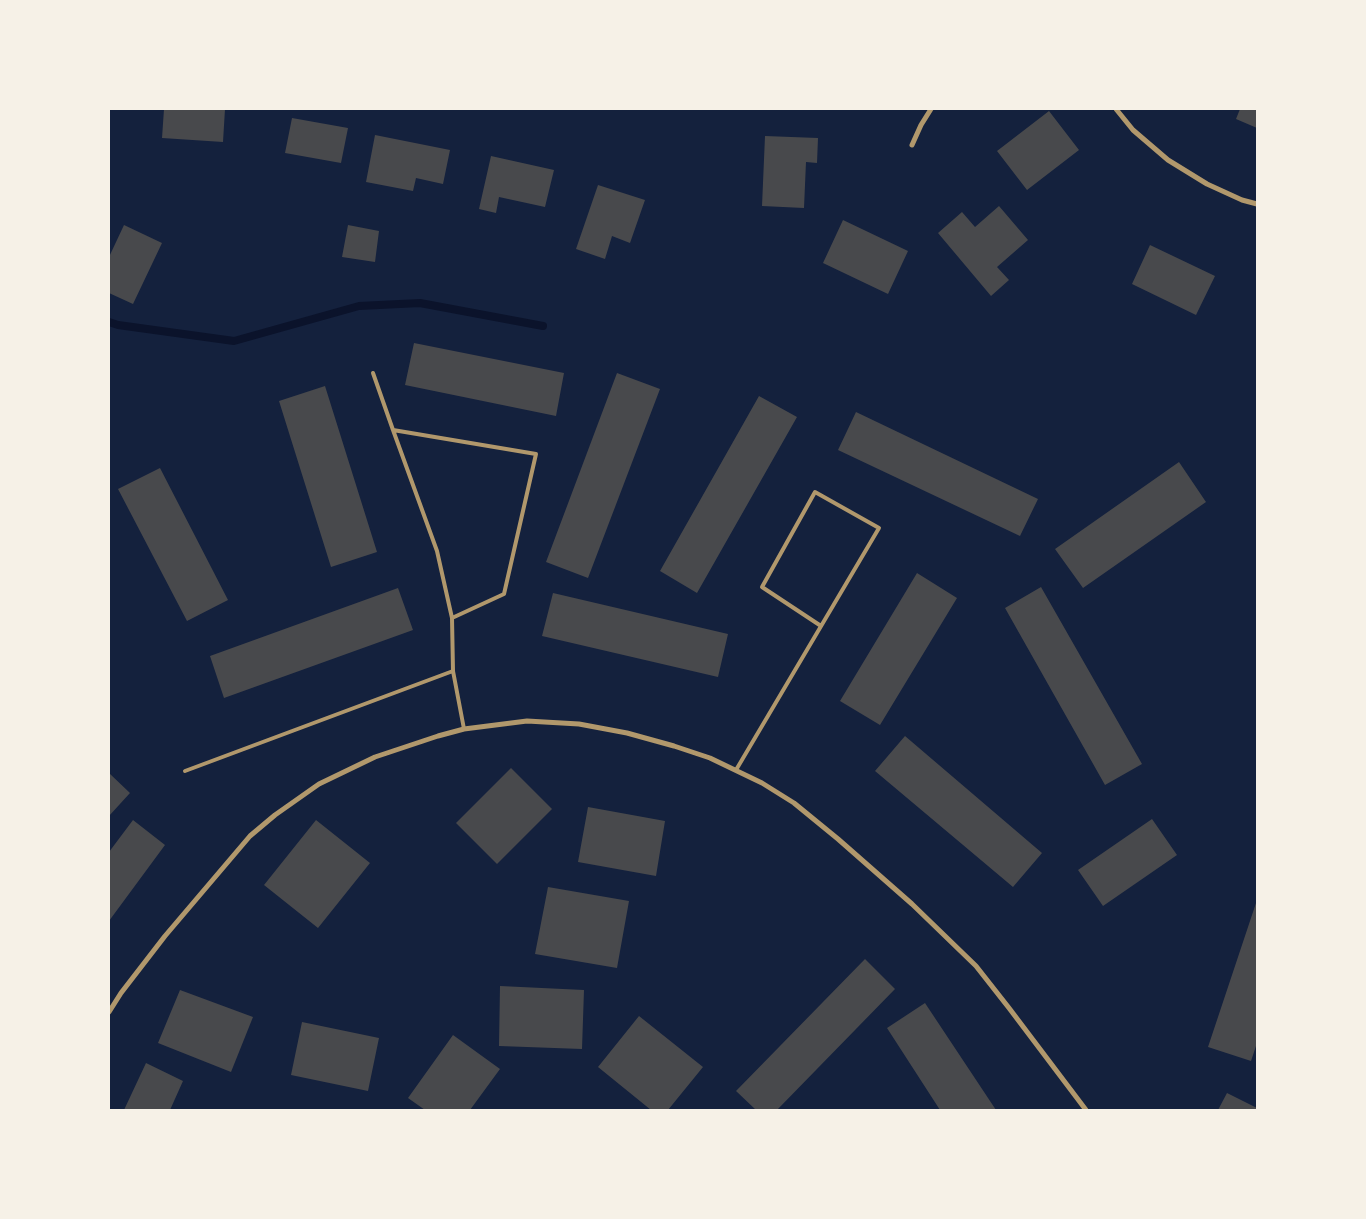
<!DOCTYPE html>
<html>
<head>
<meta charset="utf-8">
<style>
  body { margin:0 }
  #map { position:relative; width:1366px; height:1219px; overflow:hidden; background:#14213d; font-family:Montserrat,sans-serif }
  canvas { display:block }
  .frame { position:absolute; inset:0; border:110px solid #f6f1e7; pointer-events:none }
</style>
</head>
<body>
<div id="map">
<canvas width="1366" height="1219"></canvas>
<div class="frame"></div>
</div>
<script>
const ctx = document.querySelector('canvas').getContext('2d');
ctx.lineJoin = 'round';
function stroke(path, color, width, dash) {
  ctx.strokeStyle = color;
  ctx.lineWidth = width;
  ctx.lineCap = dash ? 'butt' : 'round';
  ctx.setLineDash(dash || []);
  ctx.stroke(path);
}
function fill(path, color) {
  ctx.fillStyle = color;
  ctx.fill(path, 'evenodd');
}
const stream = new Path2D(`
  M109,322L118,325L234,341L359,306L420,303L543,326`);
const building = new Path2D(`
  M164,109H225L223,142L162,138Z
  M1240,109H1257V128L1236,119Z
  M1049,111L1079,150L1027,190L997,151Z
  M292,118L348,128L341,163L285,153Z
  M375,135L450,150L443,184L416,178L413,191L366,182Z
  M765,136L818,138L817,163L806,162L804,208L762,206Z
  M491,156L554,170L545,207L499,197L496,213L479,209Z
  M598,185L645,200L630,243L612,236L605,259L576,249Z
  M999,206L1028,240L997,267L1009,280L991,296L938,233L962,212L975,227Z
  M843,220L908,251L888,294L823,263Z
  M124,225L162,243L133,304L109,293V257Z
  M348,225L379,231L375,262L342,257Z
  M1150,245L1215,276L1196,315L1132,284Z
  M414,343L564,373L556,416L405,385Z
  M617,373L660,389L588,578L546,562Z
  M325,386L377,552L331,567L279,401Z
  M759,396L797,417L697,593L660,571Z
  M856,412L1038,499L1020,536L838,450Z
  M1179,462L1206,502L1083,588L1055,549Z
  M160,468L228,600L187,621L118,489Z
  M917,573L957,598L880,725L840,701Z
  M1041,587L1142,764L1105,785L1005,608Z
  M398,588L413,630L224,698L210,656Z
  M553,593L728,634L718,677L542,636Z
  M905,736L1042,853L1013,887L875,771Z
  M511,768L552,809L497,864L456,823Z
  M109,773L130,793L109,816Z
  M588,807L665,821L656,876L578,862Z
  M1152,819L1177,855L1103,906L1078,870Z
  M133,820L165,845L109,921V852Z
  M316,820L370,863L318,928L264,885Z
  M548,887L629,901L617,968L535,954Z
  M1257,900V1043L1251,1061L1208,1047Z
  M865,959L895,989L777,1110H756L736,1091Z
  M500,986L584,990L582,1049L499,1046Z
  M180,990L253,1017L231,1072L158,1043Z
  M925,1003L996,1110H940L887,1028Z
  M639,1016L703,1067L668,1110H651L598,1067Z
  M302,1022L379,1038L368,1091L291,1075Z
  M453,1035L500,1069L470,1110H425L408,1098Z
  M146,1063L183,1081L170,1110H124Z
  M1227,1093L1257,1108V1110H1218Z`);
const service = new Path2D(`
  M373,373L393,430
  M452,618L504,594L536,454L393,430L437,551L452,618L453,671L464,729
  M736,770L879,528L815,492L762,587L821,626
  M185,771L453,671`);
const minor = new Path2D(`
  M1116,109L1133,130L1168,160L1207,184L1242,200L1257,204
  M912,145L921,125L931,109
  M109,1012L121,993L165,936L250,836L275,815L319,784L375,757L438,736L464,729L527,721L579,724L627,733L674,746L710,758L762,783L794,803L838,839L912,904L976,966L1009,1008L1086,1110`);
stroke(stream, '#0b132b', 8);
fill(building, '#48494c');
stroke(service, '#b1986c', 4);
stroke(minor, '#b1986c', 5);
</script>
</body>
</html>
